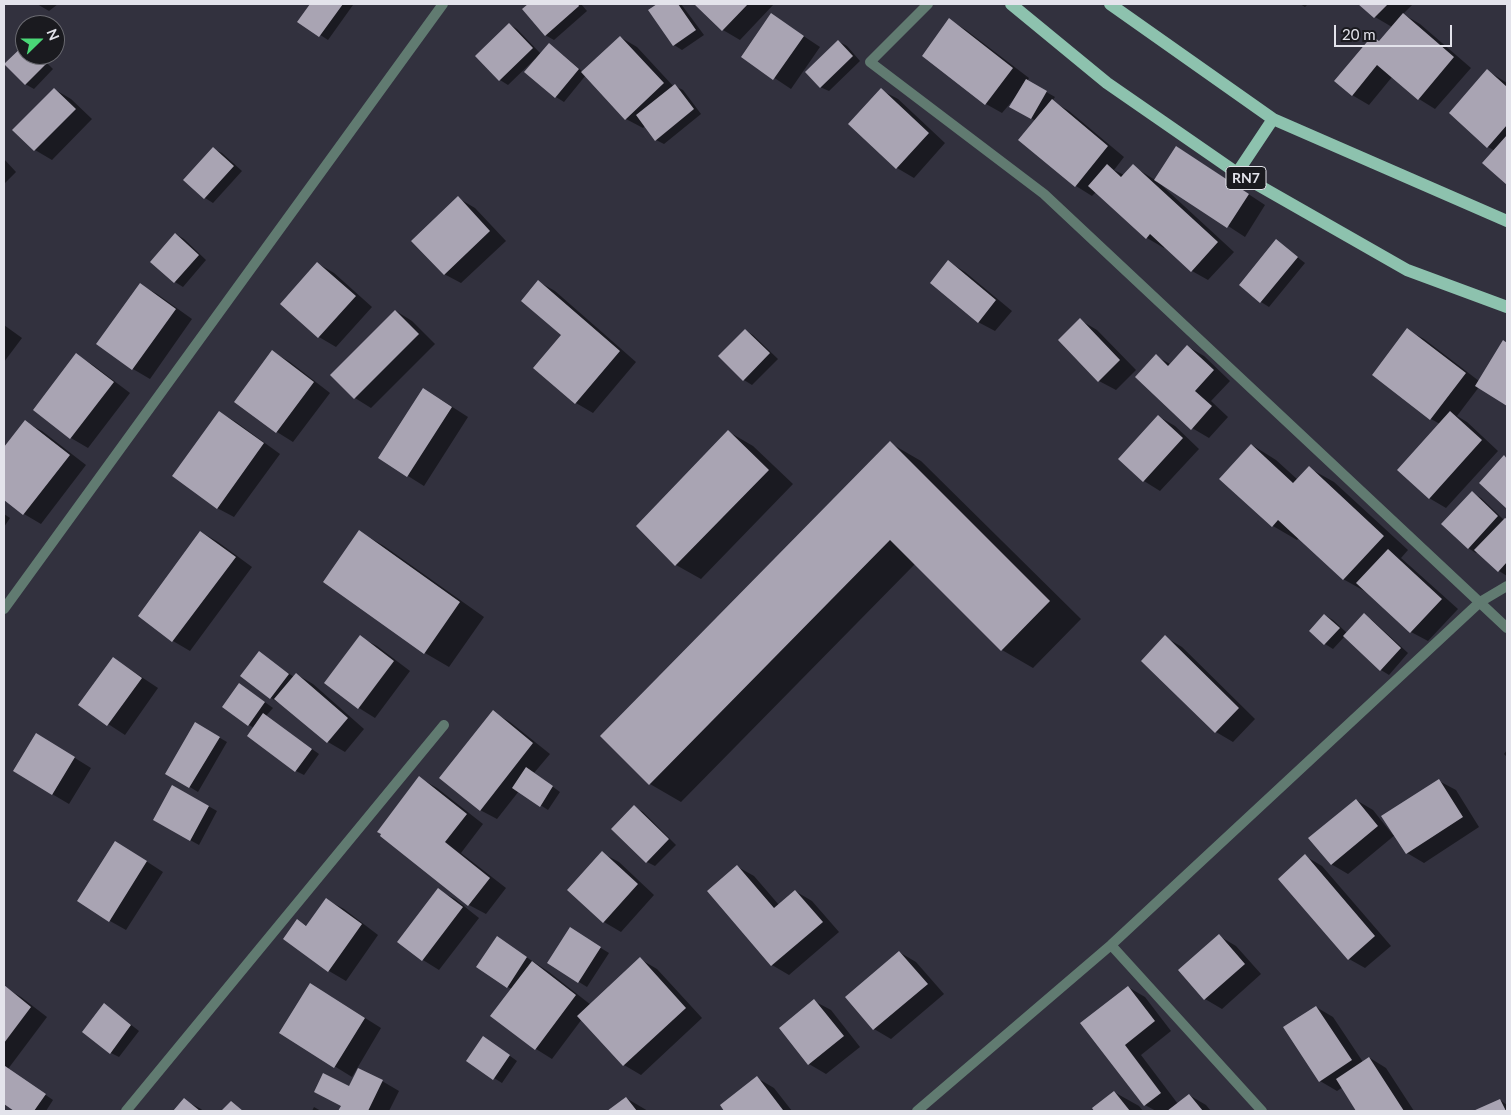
<!DOCTYPE html>
<html>
<head>
<meta charset="utf-8">
<style>
  body { margin:0 }
  #map { position:relative; width:1511px; height:1115px; overflow:hidden; background:#32313e; font-family:Lato,sans-serif }
  canvas { display:block }
  .frame { position:absolute; inset:0; border:5px solid #e3e3eb; pointer-events:none }
  .north { position:absolute; left:15px; top:15px; width:50px; height:50px; box-sizing:border-box; background:#1a1a1f; border:1px solid #6a6a71; border-radius:50%; rotate:68deg; font-size:14px; font-weight:700; line-height:20px; text-align:center; color:#e3e3eb }
  .north::after { content:''; display:block; margin:auto; width:18px; height:22px; background:#4ad777; clip-path:polygon(50% 0,100% 100%,50% 72%,0 100%) }
  .scale { position:absolute; left:1334px; top:25px; width:118px; height:22px; box-sizing:border-box; border:2px solid #e3e3eb; border-top:0; padding-left:6px; font-size:15px; line-height:18px; white-space:nowrap; color:#e3e3eb; -webkit-text-stroke:4px #1a1a1f; paint-order:stroke }
</style>
</head>
<body>
<div id="map">
<canvas width="1511" height="1115"></canvas>
<div class="frame"></div>
<div class="north">N</div>
<div class="scale">20 m</div>
</div>
<script>
const ctx = document.querySelector('canvas').getContext('2d');
ctx.lineJoin = 'round';
function fill(path, color) {
  ctx.fillStyle = color;
  ctx.fill(path, 'evenodd');
}
function stroke(path, color, width, dash) {
  ctx.strokeStyle = color;
  ctx.lineWidth = width;
  ctx.lineCap = dash ? 'butt' : 'round';
  ctx.setLineDash(dash || []);
  ctx.stroke(path);
}
function drawText(font, color, halo, rows, align = 'center') {
  ctx.font = font + ' Lato,sans-serif';
  ctx.lineWidth = 5;
  ctx.setLineDash([]);
  ctx.textBaseline = 'middle';
  ctx.strokeStyle = halo;
  ctx.fillStyle = color;
  for (const [text, x, y, turn = 0] of rows) {
    ctx.save();
    ctx.translate(x, y);
    ctx.rotate((+turn || 0) * Math.PI / 180);
    ctx.textAlign = isNaN(turn) ? turn : align;
    if (halo) ctx.strokeText(text, 0, 0);
    ctx.fillText(text, 0, 0);
    ctx.restore();
  }
}
const shadow = new Path2D(`
  M37,4H58L49,11Z
  M312,4H351L353,5L328,40L299,21Z
  M530,4H581L587,11L554,40L545,35L524,9Z
  M659,4H681L704,35L682,50L674,45L649,11Z
  M696,4H774L740,40L723,30Z
  M1300,4H1308L1305,7Z
  M1360,4H1413L1403,14L1420,24L1471,68L1435,109L1419,99L1392,77L1369,105L1352,95L1372,37L1380,42L1392,27L1375,17Z
  M772,15L820,47L791,89L743,57Z
  M950,20L966,30L1029,78L1027,81L1055,97L1052,101L1069,111L1124,157L1114,170L1124,175L1133,166L1155,180L1177,147L1265,205L1245,237L1159,181L1158,182L1234,252L1208,280L1192,271L1165,246L1164,248L1147,238L1096,192L1092,196L1076,186L1020,140L1036,121L1011,106L1015,100L1014,99L1002,113L986,104Z
  M509,24L517,29L541,54L549,45L557,50L583,72L620,37L637,47L674,87L675,86L683,90L701,114L664,144L656,140L645,126L643,128L626,119L586,75L564,102L556,97L535,59L508,85L500,80Z
  M838,41L847,46L860,61L829,91L820,87Z
  M25,45V55H39L53,69L34,89L25,84L5,64Z
  M1488,71L1507,83V184L1484,163L1495,151L1488,147Z
  M54,89L71,99L92,119L52,160L35,150L14,130Z
  M881,90L898,99L945,143L914,178L897,168L849,124Z
  M214,149L222,153L242,171L213,203L205,198L185,180Z
  M4,159L16,172L4,184Z
  M458,198L475,208L506,241L461,283L444,274Z
  M176,234L184,239L206,260L183,287L175,282Z
  M1276,241L1305,263L1269,307L1261,302Z
  M949,262L965,272L1012,311L995,331L978,322Z
  M317,263L334,273L372,307L336,347L319,337Z
  M539,282L555,291L636,362L593,413L576,403L535,367L562,335Z
  M141,285L157,294L192,319L150,379L133,369L98,344Z
  M396,311L412,321L435,344L371,408L355,398Z
  M1080,320L1097,330L1136,370L1116,390L1099,381Z
  M4,325L22,338L4,362Z
  M745,330L753,335L778,359L752,385L744,380L719,356Z
  M1407,330L1424,339L1479,381L1503,342L1507,344V405L1479,387L1457,416L1467,422L1498,451L1446,508L1429,498L1440,424L1431,419Z
  M1187,346L1204,356L1230,381L1211,401L1228,417L1209,438L1192,428L1156,356L1170,364Z
  M273,352L290,362L330,393L293,442L277,432L236,402Z
  M77,355L93,365L130,393L88,448L71,438L34,410Z
  M440,399L468,417L424,486L408,476Z
  M219,412L236,422L280,454L234,517L217,508Z
  M1158,416L1175,426L1199,449L1160,491L1144,481Z
  M25,422L42,431L86,465L41,524L24,514L4,498V449Z
  M729,432L753,446L793,484L701,579L676,565L637,526Z
  M890,443L921,461L1081,619L1033,668L1002,650L915,564L681,802L650,784L602,736Z
  M1252,445L1276,460L1298,480L1309,468L1334,482L1408,550L1401,558L1458,609L1428,641L1411,632L1368,593L1343,579L1299,538L1297,540L1273,526Z
  M1473,493L1481,498L1504,520H1507V576L1499,571L1478,552L1476,553L1468,548Z
  M4,514L10,518L4,527Z
  M201,532L218,542L252,567L190,651L173,641L139,616Z
  M360,532L384,546L484,617L449,667L425,653Z
  M1325,615L1333,620L1347,633L1364,615L1372,620L1408,653L1389,675L1381,670L1345,636L1333,649L1325,644Z
  M360,637L377,646L410,671L375,718L359,708Z
  M1165,637L1182,647L1255,719L1233,742L1216,732L1143,661Z
  M259,653L294,677L296,674L313,684L364,729L345,752L328,742L280,702L279,703L271,698L241,676Z
  M113,658L158,688L125,735L79,705Z
  M240,684L273,708L266,716L319,754L304,775L296,771L254,728L249,725Z
  M493,712L510,722L550,754L534,773L560,792L548,810L519,791L497,819L480,810Z
  M196,724L227,742L198,792L167,773Z
  M54,745L91,768L69,804L52,794Z
  M1507,750V757L1504,754Z
  M420,778L437,788L483,824L461,853L506,888L486,914L469,905Z
  M1439,781L1456,790L1479,827L1424,863L1407,853L1395,835L1348,874L1331,864L1356,800L1373,810L1393,835Z
  M173,786L217,811L199,845L154,820Z
  M634,807L643,812L676,845L655,866L647,862Z
  M132,852L163,872L126,930L110,921Z
  M602,853L619,862L654,895L621,932L604,922Z
  M1305,856L1322,866L1391,946L1365,968L1349,959Z
  M738,867L754,876L779,905L795,891L812,901L839,932L789,975L772,965L708,891Z
  M438,890L455,899L479,918L439,970L423,960Z
  M327,900L344,909L378,935L346,981L329,971L284,939L297,921L307,926Z
  M578,934L609,953L587,987L579,982Z
  M1219,936L1236,946L1261,974L1222,1009L1205,999L1179,970Z
  M505,943L549,972L591,1005L640,959L657,969L702,1018L641,1075L624,1065L582,1019L552,1059L536,1049L512,989L508,987Z
  M899,952L916,962L944,994L891,1039L874,1029L847,997Z
  M4,987L21,997L47,1017L8,1069L53,1100L46,1111H16L4,1102Z
  M1128,987L1145,997L1171,1031L1141,1055L1178,1104L1189,1095L1206,1105L1211,1111H1156L1145,1105L1082,1024Z
  M327,994L381,1028L352,1077L281,1033Z
  M814,1001L831,1010L860,1047L826,1074L809,1064Z
  M1316,1007L1333,1017L1363,1062L1370,1058L1386,1068L1414,1111H1358L1343,1087L1337,1091L1320,1081Z
  M112,1010L139,1031L119,1057L111,1053Z
  M492,1043L517,1061L502,1083L494,1078Z
  M757,1078L774,1088L792,1111H726L721,1105Z
  M382,1081L399,1091L389,1111H340L350,1088Z
  M1114,1092L1139,1106L1143,1111H1096L1094,1108Z
  M626,1098L648,1111H609Z
  M184,1100L201,1109L203,1111H175Z
  M1500,1100L1507,1105V1111H1476Z
  M314,1107L321,1111H312Z`);
const building = new Path2D(`
  M310,4H343L319,37L297,22Z
  M528,4H578L579,6L545,36L522,9Z
  M657,4H678L696,30L673,46L648,10Z
  M694,4H748L722,31Z
  M1358,4H1388L1374,18Z
  M771,13L804,36L773,80L741,57Z
  M1403,13L1454,57L1418,100L1377,65L1352,96L1334,81L1372,36L1379,41Z
  M949,18L1013,68L985,105L922,56Z
  M509,23L533,48L499,81L475,56Z
  M620,36L664,83L625,120L581,72Z
  M838,40L853,56L820,88L805,72Z
  M549,43L579,69L555,98L524,72Z
  M25,44V55H37L46,64L25,85L4,64Z
  M1487,69L1507,87V125L1487,148L1449,113Z
  M1026,79L1047,91L1031,119L1009,107Z
  M675,84L694,109L655,141L636,115Z
  M54,88L76,109L34,151L12,130Z
  M881,88L929,133L896,169L848,124Z
  M1052,99L1108,146L1075,187L1018,140Z
  M1507,135V185L1482,163Z
  M1176,146L1249,194L1227,228L1154,180Z
  M213,147L234,166L204,199L183,180Z
  M1107,164L1121,177L1133,164L1218,242L1191,272L1150,234L1146,239L1088,186Z
  M458,196L490,231L444,275L411,241Z
  M175,233L199,255L174,283L150,262Z
  M1276,239L1298,257L1260,303L1239,285Z
  M948,260L996,300L978,323L930,283Z
  M317,262L356,296L318,338L280,304Z
  M538,280L620,351L575,404L533,368L561,335L521,301Z
  M140,283L176,309L132,370L96,344Z
  M395,310L419,334L354,399L330,375Z
  M1080,318L1120,360L1098,382L1058,340Z
  M1407,328L1466,373L1430,420L1372,375Z
  M745,329L770,353L743,381L718,356Z
  M1503,340L1507,343V406L1475,386Z
  M1187,345L1214,370L1195,391L1212,406L1191,430L1135,377L1156,354L1168,366Z
  M272,350L314,382L276,433L234,402Z
  M76,353L114,382L70,439L33,410Z
  M423,388L452,407L407,477L378,458Z
  M219,411L264,443L217,509L172,476Z
  M1450,411L1482,440L1429,499L1397,470Z
  M1158,415L1183,438L1143,482L1118,459Z
  M25,420L70,455L23,515L4,500V447Z
  M728,430L769,470L675,566L636,526Z
  M890,441L1050,601L1001,651L890,540L649,785L600,736Z
  M1251,444L1293,483L1309,466L1384,536L1343,580L1278,520L1272,527L1219,479Z
  M1504,455L1507,459V509L1479,483Z
  M1472,491L1498,516L1468,549L1441,524Z
  M1505,518L1507,519V562L1498,572L1474,550Z
  M359,530L460,602L424,654L323,582Z
  M200,531L236,557L172,642L138,616Z
  M1388,549L1442,599L1410,633L1356,583Z
  M1364,613L1401,648L1380,671L1343,636Z
  M1324,614L1340,628L1324,645L1309,631Z
  M360,635L394,661L358,709L324,683Z
  M1165,635L1239,708L1215,733L1141,661Z
  M259,651L289,674L270,699L240,676Z
  M113,657L142,678L107,726L78,705Z
  M296,673L348,718L327,743L274,699Z
  M239,683L265,702L248,726L222,707Z
  M493,710L533,743L480,811L439,778Z
  M263,713L312,749L295,772L247,736Z
  M195,722L220,737L189,788L165,774Z
  M36,733L75,757L52,795L13,771Z
  M526,767L553,786L540,807L512,788Z
  M419,776L467,814L445,842L490,878L468,906L380,836L381,834L377,832Z
  M1439,779L1463,817L1406,854L1381,816Z
  M172,785L209,806L190,841L153,820Z
  M1356,799L1378,826L1331,865L1308,838Z
  M634,805L669,839L646,863L611,829Z
  M115,841L147,861L109,922L77,901Z
  M602,851L638,884L603,923L567,890Z
  M1305,854L1375,936L1348,960L1278,879Z
  M737,865L774,908L795,890L823,922L771,966L707,891Z
  M438,888L463,907L422,961L397,942Z
  M326,898L362,924L328,972L283,939L297,919L306,926Z
  M570,927L601,947L578,983L547,963Z
  M1219,934L1245,964L1204,1000L1178,970Z
  M497,936L527,957L507,988L476,967Z
  M899,951L928,984L873,1030L845,997Z
  M640,957L686,1008L623,1066L577,1016Z
  M532,961L576,995L535,1050L490,1016Z
  M310,983L365,1018L334,1068L279,1033Z
  M4,985L31,1007L4,1043Z
  M1128,986L1155,1021L1125,1045L1161,1093L1144,1106L1080,1023Z
  M814,999L844,1036L808,1065L779,1028Z
  M104,1003L131,1025L110,1054L82,1032Z
  M1316,1006L1352,1060L1319,1082L1283,1027Z
  M483,1036L510,1055L493,1080L466,1061Z
  M1369,1057L1404,1111H1356L1336,1079Z
  M5,1066L46,1094L34,1111H14L4,1104Z
  M358,1068L383,1080L368,1111H338L341,1106L314,1092L323,1073L349,1086Z
  M757,1076L783,1110L724,1111L720,1105Z
  M1114,1091L1130,1111H1094L1092,1108Z
  M1189,1094L1203,1111H1167Z
  M626,1097L637,1111H607Z
  M184,1098L200,1111H173Z
  M1500,1099L1506,1111H1473Z
  M231,1101L243,1111H221Z`);
const minor = new Path2D(`
  M928,4L870,62L1044,194L1507,628
  M4,609L443,4
  M1111,945L1262,1111
  M126,1111L444,725
  M917,1111L1111,945L1480,602L1507,586`);
const primary = new Path2D(`
  M1011,4L1107,83L1237,173L1407,270L1507,307
  M1110,4L1273,119L1507,221
  M1237,173L1273,119`);
const shields = [
  [1246,178,40]
];
const shieldNames = [
  ["RN7",1246,178]
];
fill(shadow, '#0007');
fill(building, '#a9a4b3');
stroke(minor, '#617b71', 10);
stroke(primary, '#8dc2ae', 12);
for (const [x, y, w] of shields) {
  const box = new Path2D();
  box.roundRect(x - w / 2, y - 11.5, w, 23, 4);
  ctx.fillStyle = '#1a1a1f';
  ctx.fill(box);
  stroke(box, '#e3e3eb', 1);
}
drawText('bold 14px', '#e3e3eb', null, shieldNames);
</script>
</body>
</html>
